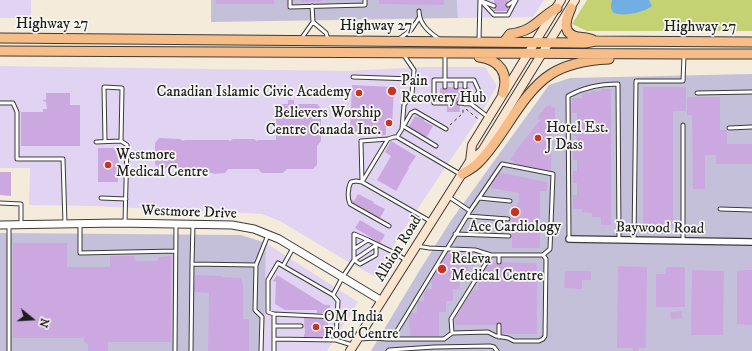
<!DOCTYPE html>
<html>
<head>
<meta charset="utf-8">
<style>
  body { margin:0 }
  #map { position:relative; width:752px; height:351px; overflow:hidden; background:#f4ebdb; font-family:"IM FELL DW Pica",serif }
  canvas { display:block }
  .north { position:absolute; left:12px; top:299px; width:40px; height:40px; -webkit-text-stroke:3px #f6f6f2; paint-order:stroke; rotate:108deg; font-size:11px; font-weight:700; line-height:16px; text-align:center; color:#1c1c1c }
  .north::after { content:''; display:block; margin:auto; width:14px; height:18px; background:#1c1c1c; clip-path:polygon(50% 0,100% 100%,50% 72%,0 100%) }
</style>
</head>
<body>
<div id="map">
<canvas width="752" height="351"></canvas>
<div class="north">N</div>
</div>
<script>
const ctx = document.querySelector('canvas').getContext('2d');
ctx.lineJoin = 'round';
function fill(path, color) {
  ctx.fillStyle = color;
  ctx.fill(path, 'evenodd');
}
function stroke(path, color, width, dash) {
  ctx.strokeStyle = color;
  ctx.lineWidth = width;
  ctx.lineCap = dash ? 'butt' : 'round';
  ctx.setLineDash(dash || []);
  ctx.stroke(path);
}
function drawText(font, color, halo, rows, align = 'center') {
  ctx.font = font + ' "IM FELL DW Pica",serif';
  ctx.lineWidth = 3.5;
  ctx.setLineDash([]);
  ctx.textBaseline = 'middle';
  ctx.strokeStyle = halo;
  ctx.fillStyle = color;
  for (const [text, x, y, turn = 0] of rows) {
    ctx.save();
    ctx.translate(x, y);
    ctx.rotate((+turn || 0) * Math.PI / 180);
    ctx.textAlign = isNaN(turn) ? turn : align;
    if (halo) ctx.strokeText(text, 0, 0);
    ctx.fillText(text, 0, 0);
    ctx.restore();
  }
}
const built = new Path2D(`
  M0,0H31V18H0Z
  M457,0H544L533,17L458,18Z
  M0,66L347,71L424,67H485L497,86L476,122L400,235L376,277L345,260L280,221L262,214L93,206L29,205L30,168H0Z
  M266,243L358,302L327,351H264Z`);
const industrial = new Path2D(`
  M211,0H457L458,18L211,22Z
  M752,74V351H371L418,273L450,222L549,85L570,78Z
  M0,233L241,235L266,243L264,351H0Z`);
const green = new Path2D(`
  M587,0H752V31H587L572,24Z`);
const water = new Path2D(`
  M612,0H649L652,6C646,12 619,18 613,12C610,9 611,4 612,0Z`);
const building = new Path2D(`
  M216,0H274V4H216Z
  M301,0H323V1L301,2Z
  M379,0H444V5L379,4Z
  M494,0H508V11H494Z
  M352,85L394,87L392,127H386V135H377V133L350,132Z
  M443,87H469L470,89L469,95L459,96L460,112H447V106H451V96L440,95V89Z
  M643,87H686V111H673V226H643Z
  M601,89H611V225H601V217H592V213L582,212V209H573V195H577V183H573V171H577V160H573V148H577V136H573V124H577V113H572V98H582V93H591V91H601Z
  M46,93H70V105H80V146H21V112H43V109H47L46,102L43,101V100H46Z
  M687,97H720V130H727V144H752V164H716V155H705V189H693L692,115H687Z
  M288,100H294V104H317L321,108V141L317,146V165L313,169H287L283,173H262L258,169H228L225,173L214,174L213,173H189L185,168H159L155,164V143L159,138L180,139L183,141L185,140H229L230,141L233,139H254L257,141L258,140H276V108L280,104H288Z
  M551,105V107L555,108V124H552L551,171L517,164L510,159L515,154L514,153L540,120L538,119L539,115L546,106Z
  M415,116L424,119V121L433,126L426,138L408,128Z
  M391,141L416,156L408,168H409L396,191L377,180L391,156L385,152Z
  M98,148H119L118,182H98Z
  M0,172H11V196L0,195Z
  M497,172L547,182V191H540V248H512V205H518L519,193L491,188L493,179H496Z
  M358,194L374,202L373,203L385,209L380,218L350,202L351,199L354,201Z
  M360,220L385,235L380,243L355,228Z
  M13,243H67V267H110V256H134L135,260L137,261H156L158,260V257L171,256V342H108V351H88V344L84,342V338H13Z
  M446,254H475V266H468V277H460V289H453V301H446V312H439V336H410L409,313H417V301H424V289H432L431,278Z
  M490,262L537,263V334H502V325H455V318L473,290H479L478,280Z
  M618,266L647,267L646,348H639L638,351H633V348H617Z
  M666,267H685V307H656V274H666Z
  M692,270L724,271L723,335H691Z
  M745,270H752V325L737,324V271Z
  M565,271H591V280H582V289L564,288Z
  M195,275L222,276V277L242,278V283H243V319H249V351H208L209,293L194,292V280H195Z
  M277,275L325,305H330V313H317V310H285L275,304L276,282L273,281Z
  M682,311V318L671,319L670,312Z
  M304,318H328V338L304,337V334H305Z`);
const path = new Path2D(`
  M466,109L478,119
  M450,125L463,113V108`);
const service = new Path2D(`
  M290,0V7L365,5V0
  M480,0L494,15H508L516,0
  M482,1L494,6
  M508,5L515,0
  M312,6L313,22
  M419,11C419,24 429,32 439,39
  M301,39L313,22L326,33L328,39
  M399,39L411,30L419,18
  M479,40L480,0
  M403,54L414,70L412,94L404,105L402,129L397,137L460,174
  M445,55V80H474L479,91L471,104L488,117
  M353,77L413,79
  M445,87V80H434V103H451
  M456,87V80
  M465,87V80
  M697,93L752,92
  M445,96V103
  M0,103H13L17,112V159H63L65,224
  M459,103L471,104
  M465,104V96
  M683,125V241
  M403,126L436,146
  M403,127L411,113L415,111L446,129
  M729,128L752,127
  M397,137H394L388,139L362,182L430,221
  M388,139L361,141L362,182L356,181L351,182C348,187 347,198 350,204L389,226
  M105,141L104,87L122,88L121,141
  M96,142L121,141L127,145L125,222
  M101,198L126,199
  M479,198L510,201
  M0,203L21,204V225
  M720,209L752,210
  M470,211L502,164L553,174L550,249L543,255
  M467,216L508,219
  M193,224L192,264L256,265L268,235
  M80,225V253L176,251
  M455,234L509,236
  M569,239L568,96C584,87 600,84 618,84L619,240
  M634,240L636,81H683L684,56
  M376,245V255L360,264L354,260Z
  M293,248L283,266L333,295L342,278L354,260V249L368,240L393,252L406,260
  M354,249V234L368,240
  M499,255V262
  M256,265L255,310L262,317L261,351
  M283,266L278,263L268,280V312L274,314L337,317L338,301L333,295
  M274,314V339L336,340
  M337,317L336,340L352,345
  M499,325V337
  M274,326H301
  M452,333L451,319L491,255
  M359,339L375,338L386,339H444L452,333L488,332L496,336L508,338L514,341H539L543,339L545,336L546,259L543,255H491L475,250L429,248L417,246
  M392,339L470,211L449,197
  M9,351V225
  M175,351L176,225
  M191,351L192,264
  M274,351V339
  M388,351L389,350L434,347L490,346L494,347L497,351`);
const minor = new Path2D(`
  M569,239L752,242`);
const tertiary = new Path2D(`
  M0,225L118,223L232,225L254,229L279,239L382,301`);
const secondary = new Path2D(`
  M470,161L472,145L561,0
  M350,351L470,161L482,151L575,0`);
const primary = new Path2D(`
  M571,8C567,17 561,31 574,36C580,38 587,37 593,40
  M0,38L585,43L596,41L752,42
  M504,42L510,34C534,31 538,19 557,8
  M0,51L684,54H752
  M479,57C500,60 509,73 503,93
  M462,174C467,171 475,167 479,162C504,137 521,93 551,74C568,63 589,60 609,59`);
const markers = [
  [392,91,5,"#c8321e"],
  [359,93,4,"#c8321e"],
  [389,123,4,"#c8321e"],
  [538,138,4,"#c8321e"],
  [108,165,4,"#c8321e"],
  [515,212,5,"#c8321e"],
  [442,269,5,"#c8321e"],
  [316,327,4,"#c8321e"]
];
const streetNames = [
  ["Highway 27",52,25],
  ["Highway 27",376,27],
  ["Highway 27",700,28],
  ["Westmore Drive",189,213,2],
  ["Baywood Road",660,229,1],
  ["Albion Road",399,249,-58]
];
const poiNames = [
  ["Pain",401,82],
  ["Recovery Hub",401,99],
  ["Canadian Islamic Civic Academy",351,93,"right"],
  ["Believers Worship",381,114,"right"],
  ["Centre Canada Inc.",381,131,"right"],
  ["Hotel Est.",546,129],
  ["J Dass",546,146],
  ["Westmore",116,156],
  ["Medical Centre",116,173],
  ["Ace Cardiology",515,228,"center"],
  ["Releva",451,260],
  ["Medical Centre",451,277],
  ["OM India",324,318],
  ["Food Centre",324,335]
];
fill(built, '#e1d4f3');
fill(industrial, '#c5c0da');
fill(green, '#c5d274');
fill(water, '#71aee3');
fill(building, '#cba9e0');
stroke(service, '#3c3b39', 5);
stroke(minor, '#3c3b39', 8);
stroke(tertiary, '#3c3b39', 9);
stroke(secondary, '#3c3b39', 10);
stroke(primary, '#3c3b39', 11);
stroke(path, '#3c3b39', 1, [3, 3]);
stroke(service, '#fff', 3);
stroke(minor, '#fff', 5.5);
stroke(tertiary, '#fff', 7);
stroke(secondary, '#fce5cf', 8);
stroke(primary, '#f7bd88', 9);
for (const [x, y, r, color] of markers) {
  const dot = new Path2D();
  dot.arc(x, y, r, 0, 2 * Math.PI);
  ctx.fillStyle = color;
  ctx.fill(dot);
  stroke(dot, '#f6f6f2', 1.5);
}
drawText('15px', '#1c1c1c', '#f6f6f2', streetNames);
drawText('15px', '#1c1c1c', '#f6f6f2', poiNames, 'left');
</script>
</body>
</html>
